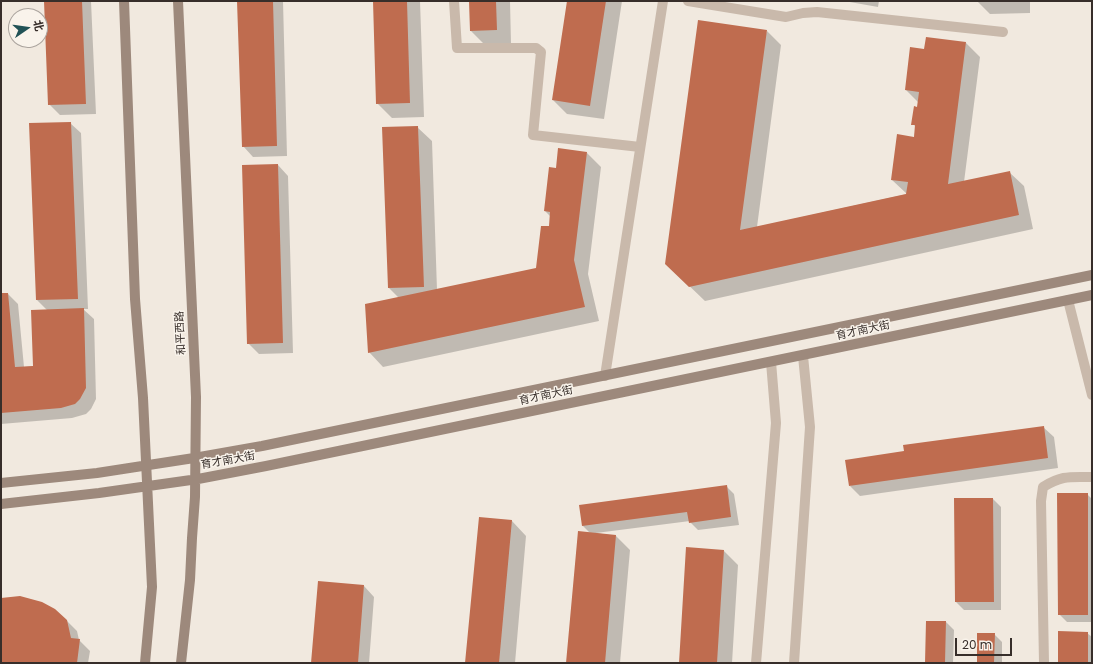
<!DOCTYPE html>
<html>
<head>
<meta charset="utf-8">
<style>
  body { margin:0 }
  #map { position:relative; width:1093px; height:664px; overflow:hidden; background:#f1e9df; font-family:Poppins,"Noto Sans SC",sans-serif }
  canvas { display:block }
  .frame { position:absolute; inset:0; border:2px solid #372e2a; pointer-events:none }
  .north { position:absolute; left:8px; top:8px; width:40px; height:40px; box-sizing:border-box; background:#f9f3eb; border:1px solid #aba49e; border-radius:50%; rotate:77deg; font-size:11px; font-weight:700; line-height:16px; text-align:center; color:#372e2a }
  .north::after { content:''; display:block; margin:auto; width:14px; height:18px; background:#215256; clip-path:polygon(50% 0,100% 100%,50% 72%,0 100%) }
  .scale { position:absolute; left:955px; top:638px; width:57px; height:18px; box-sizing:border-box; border:2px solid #372e2a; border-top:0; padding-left:5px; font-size:12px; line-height:14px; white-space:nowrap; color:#372e2a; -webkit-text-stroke:3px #f9f3eb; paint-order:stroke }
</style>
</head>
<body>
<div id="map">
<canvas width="1093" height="664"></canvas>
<div class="frame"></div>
<div class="north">北</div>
<div class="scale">20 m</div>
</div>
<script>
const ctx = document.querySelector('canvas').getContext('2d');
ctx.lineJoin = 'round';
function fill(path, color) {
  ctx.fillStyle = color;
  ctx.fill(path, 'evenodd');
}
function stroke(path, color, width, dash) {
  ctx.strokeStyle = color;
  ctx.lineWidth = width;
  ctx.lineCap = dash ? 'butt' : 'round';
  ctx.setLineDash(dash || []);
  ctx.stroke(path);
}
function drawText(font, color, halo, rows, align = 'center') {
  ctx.font = font + ' Poppins,"Noto Sans SC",sans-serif';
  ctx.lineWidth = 3;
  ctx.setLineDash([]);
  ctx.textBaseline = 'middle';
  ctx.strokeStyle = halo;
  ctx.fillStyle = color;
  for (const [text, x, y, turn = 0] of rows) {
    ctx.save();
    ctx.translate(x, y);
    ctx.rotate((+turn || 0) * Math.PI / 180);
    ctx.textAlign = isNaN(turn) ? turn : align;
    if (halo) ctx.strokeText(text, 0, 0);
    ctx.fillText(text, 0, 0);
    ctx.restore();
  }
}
const shadow = new Path2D(`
  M45,1H91L96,114L60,115L49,104Z
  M238,1H283L287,156L253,157L243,146Z
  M374,1H420L424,117L392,118L377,103Z
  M470,1H510L511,44L485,45L471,31Z
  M568,1H622L604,119L567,114L553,100Z
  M844,1H879L878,7Z
  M977,1H1030V13L990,14Z
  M767,31L781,45L757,227L907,194L892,180L914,138L916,127L913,124L919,103L906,90L911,48L925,50L966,43L980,57L964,182L1009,172L1024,186L1033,229L705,301L681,278Z
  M70,123L81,133L88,309H83L94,319L96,399L91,409L86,414L72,418L1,424V294H8L18,304L24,367L34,366L47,310L37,300Z
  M417,127L432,141L437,290L537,269L550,227L551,217L545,211L556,169L587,153L601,167L588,274L599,321L383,367L369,352L399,298L389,288Z
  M278,165L288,176L293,353L259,354L248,343Z
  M1043,427L1054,437L1058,468L860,496L850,486L905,452Z
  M726,486L734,494L739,525L698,530L690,522V521L596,533L616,536L630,550L620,663H567L591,534L583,526L580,506Z
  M1087,494L1092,499V622H1067L1059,614Z
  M955,499H993L1001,507V610H964L956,602Z
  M480,518L512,521L526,536L515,663H466Z
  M724,551L738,565L732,663H680Z
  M319,582L364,586L374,597L369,663H312Z
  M1,599L66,620L77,631L79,640L90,651L88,663H1Z
  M946,622L954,630L953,663H926Z
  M1087,633L1092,637V663H1059Z
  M994,634L1002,642V663H978Z`);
const building = new Path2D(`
  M44,1H82L86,104L48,105Z
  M237,1H273L277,146L242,147Z
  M373,1H407L410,103L376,104Z
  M469,1H496L497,30L470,31Z
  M567,1H606L590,106L552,100Z
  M698,20L767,30L740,230L906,194L908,182L891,180L897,134L914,137L915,125H911L914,106L917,107L919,92L905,90L910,47L924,49L926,37L966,42L948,184L1010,171L1019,215L689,287L665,264Z
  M71,122L78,299L36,300L29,123Z
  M418,126L424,287L388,288L382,127Z
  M558,148L587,152L574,260L585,307L368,353L365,304L536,268L541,226H549L550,212L544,211L549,167L556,168Z
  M278,164L283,343L247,344L242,165Z
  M1,293H8L15,367L33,366L31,310L84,308L86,388L80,399L75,404L61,408L1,413Z
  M1044,426L1048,458L849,486L845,460L904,451L903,445Z
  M727,485L731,517L689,523L687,512L582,526L579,505Z
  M1057,493H1088V615H1058Z
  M954,498H993L994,602H955Z
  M479,517L512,520L499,663H465Z
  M578,531L616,535L605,663H566Z
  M686,547L724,550L717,663H679Z
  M318,581L364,585L358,663H311Z
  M20,596L42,602L55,609L67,620L71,638L80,639L77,663H1V598Z
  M926,621H946L945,663H925Z
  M1058,631L1088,632V663H1058Z
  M977,633H995L994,663H977Z`);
const service = new Path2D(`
  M454,1L457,48H536L541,52L533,135L640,147
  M688,1L786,17L803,13L817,12L1003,32
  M1068,300L1092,395
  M756,663L776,423L771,362
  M794,663L810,427L803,356
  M1044,663L1041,501L1043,487C1062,475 1070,477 1092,477`);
const minor = new Path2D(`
  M605,376L663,1`);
const secondary = new Path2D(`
  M124,1L135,299L143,398L152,587L145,663
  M178,1L196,397L195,497L192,538L190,580L181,663
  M1,483L97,473L194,458L262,446L1092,275
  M1,504L99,493L198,479L266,466L1092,295`);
const streetNames = [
  ["育才南大街",863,331,-12],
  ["和平西路",181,333,-93],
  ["育才南大街",546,396,-12],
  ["育才南大街",228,461,-10]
];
fill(shadow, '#0003');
fill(building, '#bf6c4f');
stroke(service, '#c9b9ab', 10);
stroke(minor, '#c9b9ab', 10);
stroke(secondary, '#9d897c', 10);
drawText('11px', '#372e2a', '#f9f3eb', streetNames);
</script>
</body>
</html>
